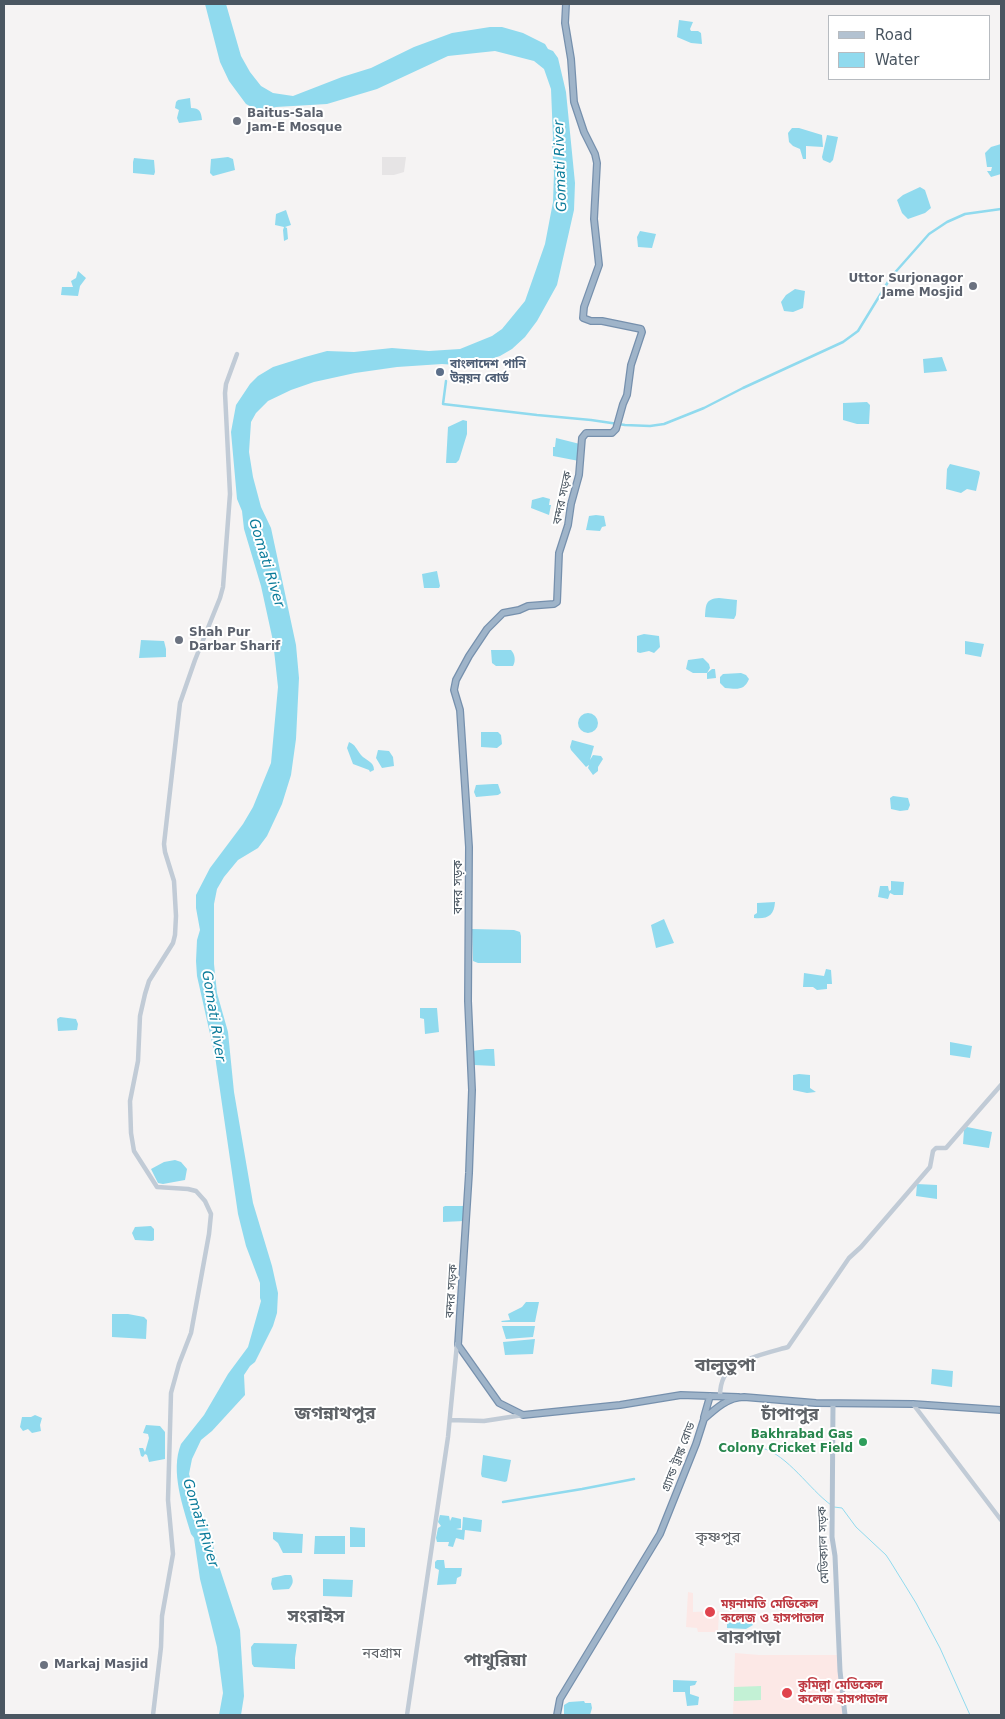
<!DOCTYPE html>
<html>
<head>
<meta charset="utf-8">
<style>
  body { margin:0 }
  #map { position:relative; width:1005px; height:1719px; overflow:hidden; background:#f5f3f3; font-family:"DejaVu Sans",sans-serif }
  canvas { display:block }
  .frame { position:absolute; inset:0; border:5px solid #4a5661; pointer-events:none }
  .legend { position:absolute; left:828px; top:15px; width:162px; height:65px; box-sizing:border-box; background:#fff; border:1px solid #b7bbc0; margin:0; padding:6px 9px; list-style:none; font-size:15px; color:#4a5661 }
  .legend li { display:flex; align-items:center; gap:10px; height:25px }
  .legend b { width:25px; border:1px solid #b7bbc0 }
</style>
</head>
<body>
<div id="map">
<canvas width="1005" height="1719"></canvas>
<div class="frame"></div>
<ul class="legend">
<li><b style="height:6px;background:#b3c2d1"></b>Road</li>
<li><b style="height:14px;background:#90daee"></b>Water</li>
</ul>
</div>
<script>
const ctx = document.querySelector('canvas').getContext('2d');
ctx.lineJoin = 'round';
function fill(path, color) {
  ctx.fillStyle = color;
  ctx.fill(path, 'evenodd');
}
function stroke(path, color, width, dash) {
  ctx.strokeStyle = color;
  ctx.lineWidth = width;
  ctx.lineCap = dash ? 'butt' : 'round';
  ctx.setLineDash(dash || []);
  ctx.stroke(path);
}
function drawText(font, color, halo, rows, align = 'center') {
  ctx.font = font + ' "DejaVu Sans","Noto Sans Bengali",sans-serif';
  ctx.lineWidth = 4;
  ctx.setLineDash([]);
  ctx.textBaseline = 'middle';
  ctx.strokeStyle = halo;
  ctx.fillStyle = color;
  for (const [text, x, y, turn = 0] of rows) {
    ctx.save();
    ctx.translate(x, y);
    ctx.rotate((+turn || 0) * Math.PI / 180);
    ctx.textAlign = isNaN(turn) ? turn : align;
    if (halo) ctx.strokeText(text, 0, 0);
    ctx.fillText(text, 0, 0);
    ctx.restore();
  }
}
const education = new Path2D(`
  M382,157H406L404,172L394,175H382Z`);
const medical = new Path2D(`
  M688,1592L693,1593V1612L719,1611L718,1632H698L697,1628L686,1627Z
  M735,1653L759,1655H838L843,1715H733Z`);
const green = new Path2D(`
  M761,1686V1700L734,1701V1687Z`);
const water = new Path2D(`
  M205,4H226L241,56L250,72L261,86L273,93L293,96L342,77L371,68L414,47L452,33L490,27H502L523,33L545,44L548,49L553,51L558,58L566,92L575,183L574,210L557,285L537,321L525,337L512,349L500,356L470,366L442,364L397,367L355,373L314,382L291,390L268,401L256,413L251,422L249,452L253,477L261,507L271,528L296,645L299,678L296,739L291,775L282,804L267,836L258,848L238,860L224,877L217,889L214,904V964L217,993L228,1032L234,1092L253,1203L272,1266L278,1293L277,1313L273,1326L255,1362L250,1366L244,1375L245,1395L212,1431L201,1440L192,1459L189,1474L201,1515L210,1533L216,1557L240,1630L244,1696L241,1715H219L223,1693L217,1647L200,1579L194,1538L191,1534C183,1507 170,1471 181,1444L204,1415L228,1374L248,1347L261,1301L260,1298V1283L246,1246L238,1214L215,1056L197,976L196,961L197,940L200,930L196,908V895L210,868L243,824L253,807L271,763L278,687L273,641L261,586L244,529L242,511L237,499L231,432L236,405L250,384L258,376L273,367L305,357L327,351L354,352L392,348L429,351L460,349L492,336L502,329L525,301L545,244L553,202L554,173L552,145L553,138L551,89L544,69L534,61L495,51L448,56L377,89L327,104L276,107L259,111L246,104L229,81L220,62Z
  M679,20L693,22L690,29L691,31H698L701,33L702,44L691,43L677,37Z
  M190,98L191,108C200,108 201,112 202,120L179,123L177,118L179,110L175,108L176,102L178,100Z
  M792,128H799L822,135L823,147L806,146V159H803L800,149L793,146L789,142L788,133Z
  M827,135L838,137L833,160L830,163L823,160L822,157Z
  M1001,144V174L991,177L987,171H991L992,167H987L985,153L991,147Z
  M228,157L233,159L235,170L213,176L210,173L211,159Z
  M134,158L154,160L155,172L154,175L133,173V162Z
  M920,187L925,190L931,208L925,213L908,219L902,213L897,200L903,195Z
  M286,210L291,225L285,227L287,228L288,239L284,241L283,230L284,227L275,225L276,214Z
  M640,231L656,234L652,248L638,247L637,237Z
  M78,271L86,278L80,286L78,296L61,295L62,287H73L71,281L76,278Z
  M795,289L805,291L803,308L793,312L784,311L781,302L786,295Z
  M942,357L947,371L924,373L923,359Z
  M867,402L870,405L869,424H857L843,420V403Z
  M463,420L467,421V434L459,460L456,463H446L448,427Z
  M556,438L580,444L579,461L553,456V447H555Z
  M950,464L979,471L980,473L976,491L967,489L961,493L946,489L947,469Z
  M543,497L550,499L549,505H551L549,515L531,508L532,500Z
  M596,515L604,516L606,526L602,527L600,531L586,530L589,516Z
  M437,571L440,586L439,588H424L422,574Z
  M719,598L737,600L736,615L734,619L705,617C706,605 705,599 719,598Z
  M644,634L659,636L660,647L654,653L649,651L640,653L637,652V636Z
  M141,640L164,641L166,649V657L139,658Z
  M965,641L984,644L981,657L965,654Z
  M491,650H511C515,654 516,661 513,666H496L492,663Z
  M703,658L709,664L710,668L707,673L712,669H715L716,678L707,679V673H693L686,669L688,660Z
  M741,673L746,675L749,679C744,691 737,689 725,688L720,683V677L723,674Z
  M578 723a10 10 0 1 1 20 0a10 10 0 1 1-20 0Z
  M481,732H498L501,735L502,744L497,748L481,747Z
  M572,740L594,746L590,760L593,755L601,756L603,759L598,767V771L593,775L588,768L589,765L586,767L571,750L570,747Z
  M349,742C356,745 356,749 361,755C366,761 374,761 374,770L370,772L369,770L353,764L347,748Z
  M378,750L389,751L393,757L394,766L382,768L376,758Z
  M493,784H498L501,793L498,795L476,797L474,792L476,785Z
  M893,796L908,798L910,805L908,810L900,811L891,809L890,798Z
  M891,881L904,882L903,895H894L890,893L888,899L878,897L880,886H888L889,891L891,890Z
  M775,902C774,916 768,919 754,918V915L757,913V903Z
  M664,919L674,943L656,948L651,925Z
  M472,929L514,930L520,932L521,936V963H478L473,961Z
  M826,969L831,970L832,984H827V989L817,990L813,987H803L804,973L824,976Z
  M420,1008H437L439,1032L425,1034L424,1019L420,1018Z
  M60,1017L76,1019L78,1024L77,1030L58,1031L57,1019Z
  M950,1042L972,1046L970,1058L950,1055Z
  M486,1049H494L495,1066L474,1065L473,1051Z
  M799,1074L810,1075V1088L816,1092L807,1093L793,1090V1075Z
  M967,1127L992,1132L989,1148L963,1144L964,1130Z
  M175,1160L181,1162L187,1169L185,1180L163,1184L158,1183L151,1169L164,1162Z
  M917,1184L937,1185V1199L916,1196Z
  M445,1206H464V1221L443,1222V1207Z
  M151,1226L154,1229V1240L152,1241L135,1240L132,1233L135,1227Z
  M526,1302H539L535,1322H502L501,1321L510,1320L508,1314L522,1307Z
  M112,1314H128L144,1317L147,1320L146,1339L112,1337Z
  M502,1326H535L533,1337L506,1339Z
  M535,1339L533,1354L505,1355L503,1342Z
  M932,1369L953,1371L952,1387L931,1384Z
  M35,1415L42,1418L40,1425L41,1431L32,1433L28,1429L23,1431L20,1427L22,1417H31Z
  M146,1425L160,1426L165,1432V1459L149,1462L147,1455L145,1454L143,1457L141,1456L139,1448H143L145,1452L149,1438L148,1434L143,1433Z
  M483,1455L511,1460L507,1481L505,1482L482,1477L481,1474Z
  M440,1515L449,1516L450,1521L452,1517L461,1519V1528L456,1529L462,1530L463,1517L482,1520L481,1532L465,1530L464,1540L456,1538L453,1547L448,1546L449,1542H437L436,1538L438,1528L441,1526L438,1522Z
  M350,1527L365,1528V1547H350Z
  M273,1532L303,1534L302,1553H283L278,1543L273,1539Z
  M315,1536H345V1554H314Z
  M437,1560H444L445,1568H462L461,1576L457,1578L456,1584L437,1585L439,1570L435,1568V1562Z
  M285,1575H291C294,1581 293,1584 289,1589L273,1590L271,1584L272,1578Z
  M323,1579L353,1580L352,1597L323,1596Z
  M727,1612L752,1613L753,1625L746,1629L727,1628Z
  M254,1643L297,1644L295,1658V1669L254,1667L252,1664L251,1647Z
  M673,1680L697,1681L695,1685L690,1686V1694L699,1697L698,1705L687,1706L685,1692H673Z
  M584,1701L585,1703H591L592,1708L590,1715H564V1705L569,1702Z`);
const stream = new Path2D(`
  M762,1448C788,1455 809,1489 831,1505
  M834,1507L842,1508L856,1527L886,1555L890,1561L916,1603L940,1648L970,1715`);
const canal = new Path2D(`
  M446,381L443,404L537,415L591,420L625,425L650,426L664,424L704,408L743,388L843,342L858,331L891,277L929,234L947,222L965,214L1001,209
  M503,1502L582,1489L634,1479`);
const secondary = new Path2D(`
  M720,1396C720,1389 721,1383 724,1377C732,1360 771,1352 788,1347L849,1258L861,1247L930,1167L933,1151L936,1148H946L1001,1085
  M913,1404L1001,1520
  M450,1420L484,1421L523,1415
  M153,1715L161,1647L162,1616L173,1554L168,1500L171,1393L179,1364L191,1333L209,1234L211,1214L205,1201L196,1191L188,1189L157,1187L134,1151L131,1133L130,1101L138,1061L140,1016L145,994L149,981L173,943L175,935L176,916L174,881L165,852L164,844L180,703L195,660L220,598L223,587L230,494L225,393L226,384L237,354
  M407,1715L448,1437L457,1344`);
const primary = new Path2D(`
  M833,1404L832,1537L835,1556L840,1671L845,1715`);
const trunk = new Path2D(`
  M566,4L565,23L571,59L574,102L584,132L595,154L597,163L594,219L599,265L584,307L583,318L591,321H602L641,329L642,332L631,365L627,395L623,404L616,429L612,433H586L582,438L579,475L571,504L568,525L559,553L557,602L554,604L528,606L519,610L503,613L487,629L469,656L456,680L454,690L460,710L469,847L468,1001L472,1090L469,1173L458,1345L499,1403L523,1415L620,1405L681,1395L738,1397
  M704,1417L710,1396
  M557,1715L560,1699L660,1534L696,1444L704,1419C715,1409 728,1397 744,1397L816,1403L913,1404L1001,1410`);
const markers = [
  [237,121,5,"#6b7280"],
  [973,286,5,"#6b7280"],
  [440,372,5,"#5c6f8a"],
  [179,640,5,"#6b7280"],
  [863,1442,5,"#2e9e5b"],
  [710,1612,6,"#e0444e"],
  [44,1665,5,"#6b7280"],
  [787,1693,6,"#e0444e"]
];
const worshipNames = [
  ["Baitus-Sala",247,114],
  ["Jam-E Mosque",247,128],
  ["Uttor Surjonagor",963,279,"right"],
  ["Jame Mosjid",963,293,"right"],
  ["Shah Pur",189,633],
  ["Darbar Sharif",189,647],
  ["Markaj Masjid",54,1665]
];
const serviceNames = [
  ["বাংলাদেশ পানি",450,365],
  ["উন্নয়ন বোর্ড",450,379]
];
const streetNames = [
  ["বন্দর সড়ক",563,498,-78],
  ["বন্দর সড়ক",459,887,-90],
  ["বন্দর সড়ক",452,1291,-86],
  ["গ্র্যান্ড ট্রাঙ্ক রোড",679,1457,-69],
  ["মেডিক্যাল সড়ক",824,1545,-92]
];
const leisureNames = [
  ["Bakhrabad Gas",853,1435],
  ["Colony Cricket Field",853,1449]
];
const healthNames = [
  ["ময়নামতি মেডিকেল",721,1605],
  ["কলেজ ও হাসপাতাল",721,1619],
  ["কুমিল্লা মেডিকেল",798,1686],
  ["কলেজ হাসপাতাল",798,1700]
];
const waterNames = [
  ["Gomati River",561,166,-92],
  ["Gomati River",266,563,73],
  ["Gomati River",213,1016,81],
  ["Gomati River",200,1523,73]
];
const neighbourhoodNames = [
  ["নবগ্ৰাম",382,1654]
];
const quarterNames = [
  ["কৃষ্ণপুর",718,1538]
];
const districtNames = [
  ["বালুতুপা",725,1366],
  ["জগন্নাথপুর",335,1414],
  ["চাঁপাপুর",790,1415],
  ["সংরাইস",316,1617],
  ["বারপাড়া",749,1638],
  ["পাথুরিয়া",495,1661]
];
fill(education, '#e6e4e5');
fill(medical, '#fce8e6');
fill(green, '#c3f1d5');
fill(water, '#90daee');
stroke(stream, '#90daee', 1);
stroke(canal, '#90daee', 2.5);
stroke(trunk, '#7690ad', 8);
stroke(secondary, '#c1cbd6', 4.5);
stroke(primary, '#b3c2d1', 5);
stroke(trunk, '#9fb4c9', 5.5);
for (const [x, y, r, color] of markers) {
  const dot = new Path2D();
  dot.arc(x, y, r, 0, 2 * Math.PI);
  ctx.fillStyle = color;
  ctx.fill(dot);
  stroke(dot, '#fff', 2);
}
drawText('bold 12px', '#5b616d', '#fff', worshipNames, 'left');
drawText('bold 12px', '#4e5e75', '#fff', serviceNames, 'left');
drawText('12px', '#4a5661', '#fff', streetNames);
drawText('bold 12px', '#27864d', '#fff', leisureNames, 'right');
drawText('bold 12px', '#be3a42', '#fff', healthNames, 'left');
drawText('italic 14px', '#0c7c9b', '#fff', waterNames);
drawText('14px', '#5f6368', '#fff', neighbourhoodNames);
drawText('15px', '#5f6368', '#fff', quarterNames);
drawText('bold 18px', '#5f6368', '#fff', districtNames);
</script>
</body>
</html>
